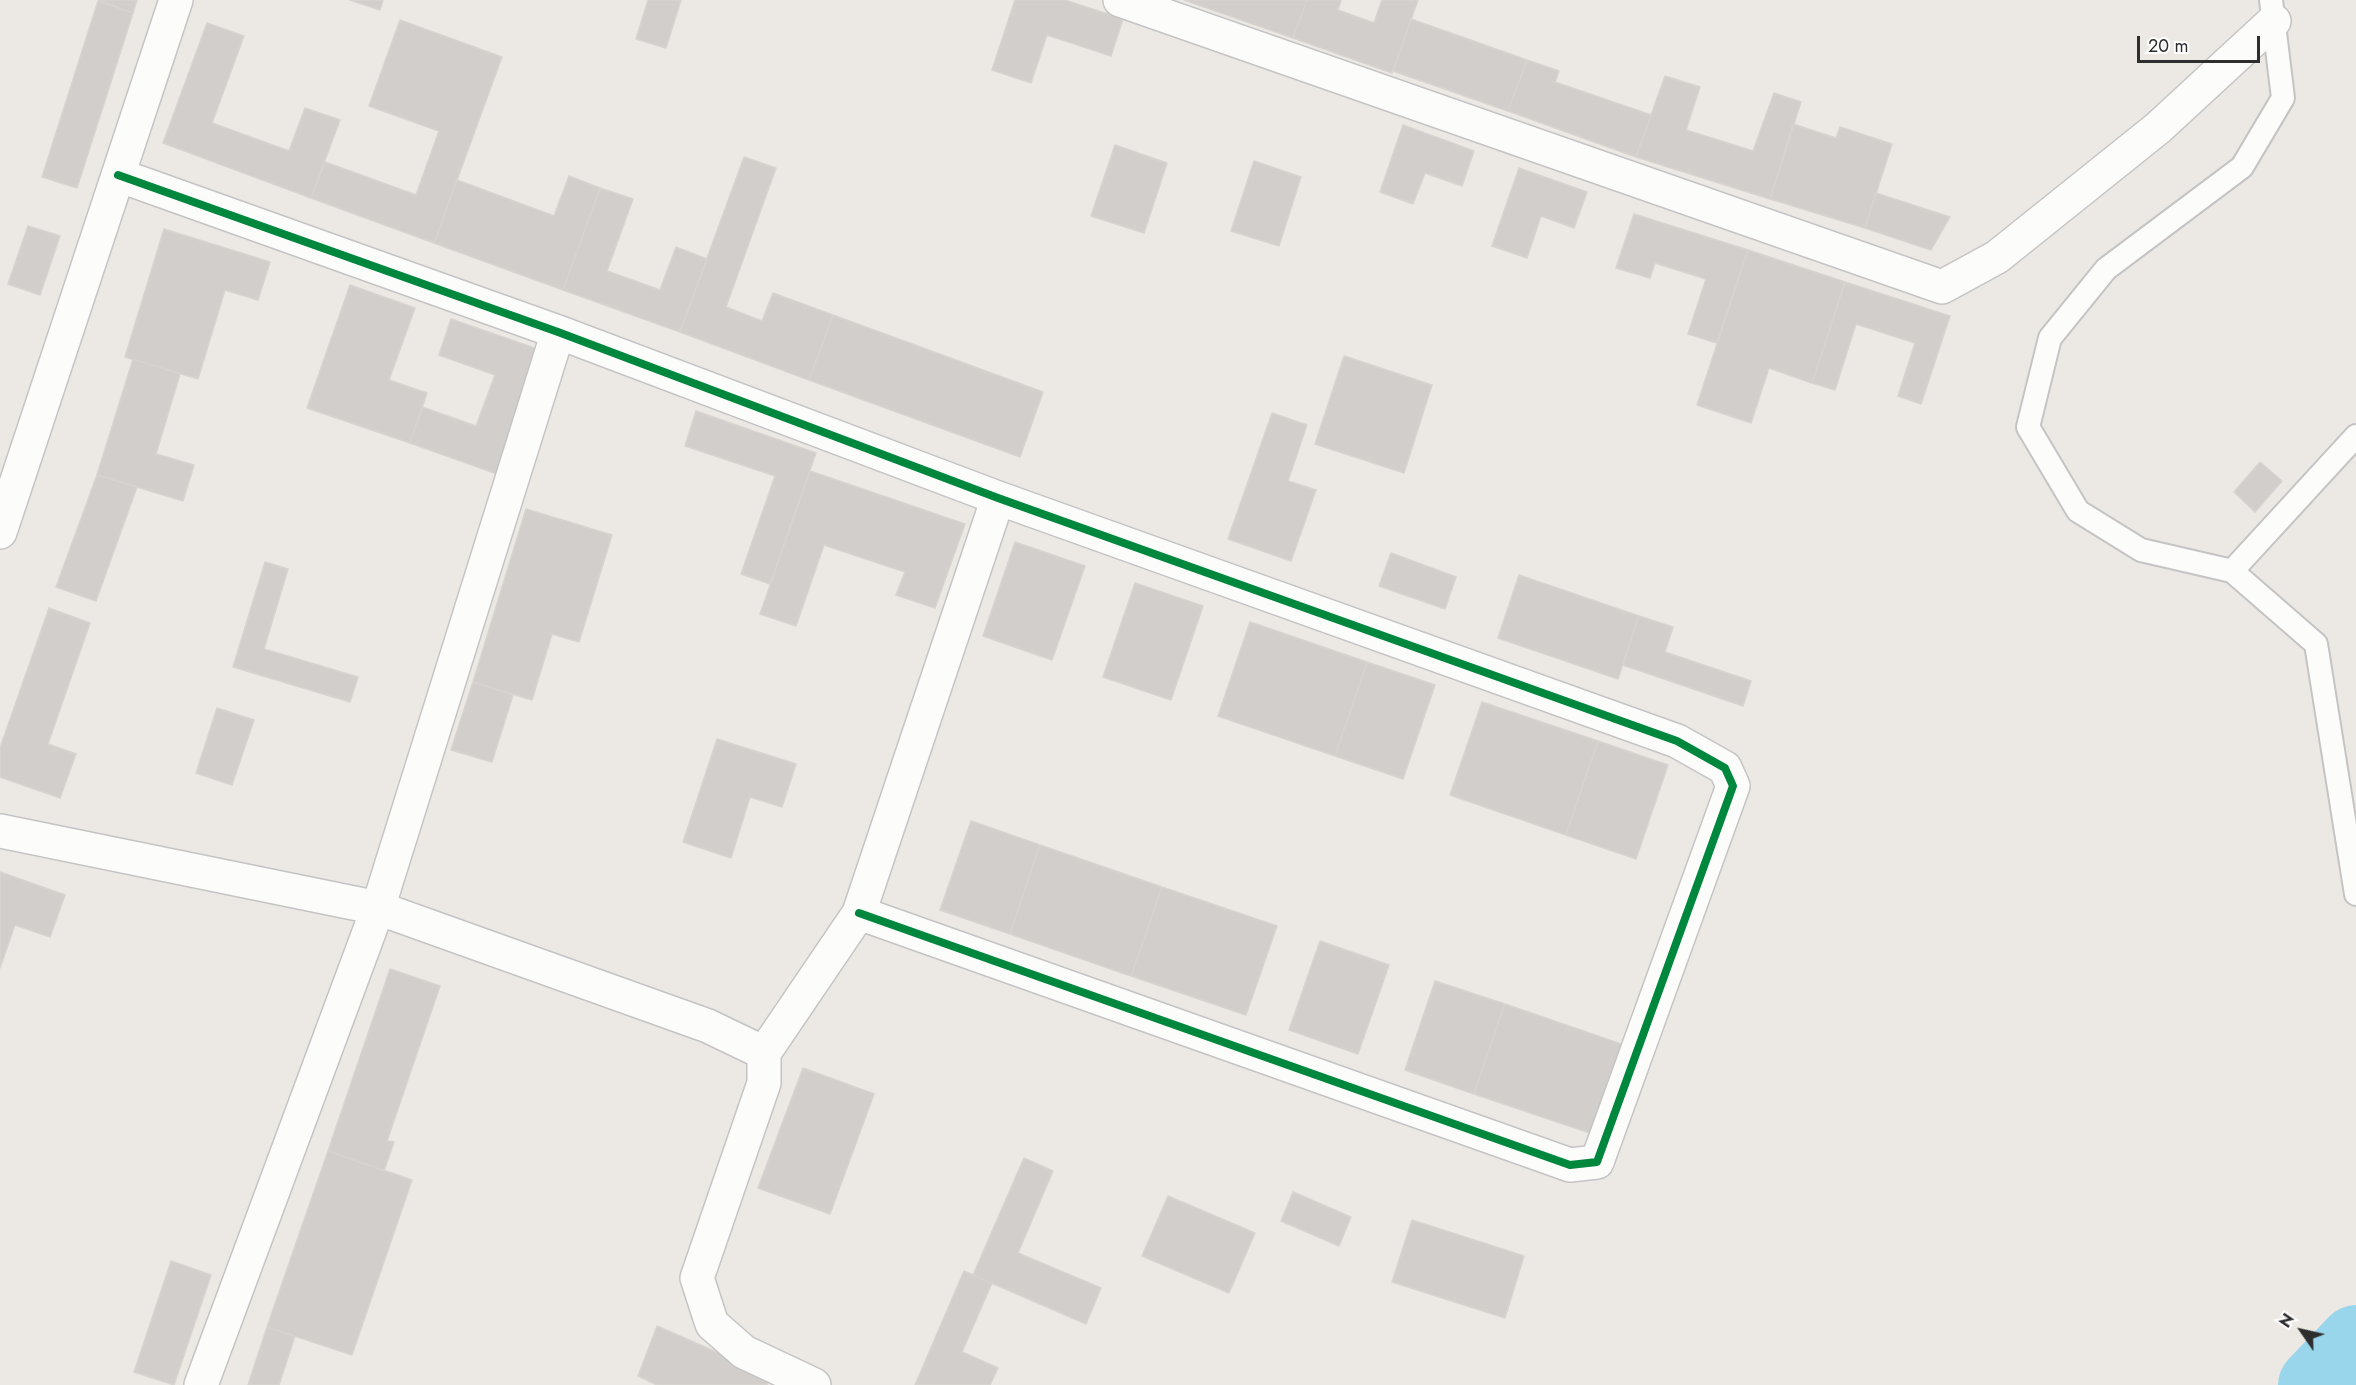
<!DOCTYPE html>
<html>
<head>
<meta charset="utf-8">
<style>
  body { margin:0 }
  #map { position:relative; width:2356px; height:1385px; overflow:hidden; background:#ece8e4; font-family:Jost,sans-serif }
  canvas { display:block }
  .north { position:absolute; left:2272px; top:1301px; width:60px; height:60px; -webkit-text-stroke:4px #fff; paint-order:stroke; rotate:304deg; font-size:16px; font-weight:700; line-height:24px; text-align:center; color:#2e2e2e }
  .north::after { content:''; display:block; margin:auto; width:21px; height:27px; background:#2e2e2e; clip-path:polygon(50% 0,100% 100%,50% 72%,0 100%) }
  .scale { position:absolute; left:2137px; top:36px; width:123px; height:27px; box-sizing:border-box; border:3px solid #2e2e2e; border-top:0; padding-left:8px; font-size:18px; line-height:21px; white-space:nowrap; color:#2e2e2e; -webkit-text-stroke:4px #fff; paint-order:stroke }
</style>
</head>
<body>
<div id="map">
<canvas width="2356" height="1385"></canvas>
<div class="north">N</div>
<div class="scale">20 m</div>
</div>
<script>
const ctx = document.querySelector('canvas').getContext('2d');
ctx.lineJoin = 'round';
function stroke(path, color, width, dash) {
  ctx.strokeStyle = color;
  ctx.lineWidth = width;
  ctx.lineCap = dash ? 'butt' : 'round';
  ctx.setLineDash(dash || []);
  ctx.stroke(path);
}
function fill(path, color) {
  ctx.fillStyle = color;
  ctx.fill(path, 'evenodd');
}
const river = new Path2D(`
  M2315,1385L2356,1342`);
const building = new Path2D(`
  M99,0H137L133,13Z
  M350,0H383L380,10Z
  M648,0H681L666,48L636,39Z
  M1015,0H1065L1123,19L1111,56L1047,35L1031,83L992,70Z
  M1184,0H1307L1293,38Z
  M1307,0H1341L1338,10L1374,23L1382,0H1418L1392,73L1293,38Z
  M98,1L133,13L77,188L42,177Z
  M1411,19L1527,60L1508,111L1393,71Z
  M400,20L502,57L434,243L311,198L325,162L416,195L439,131L369,106Z
  M207,23L244,36L212,123L289,151L305,108L340,120L311,198L163,143Z
  M1527,60L1559,71L1555,82L1651,115L1636,157L1508,111Z
  M1665,76L1700,87L1686,130L1753,151L1774,93L1801,102L1770,199L1636,157Z
  M1793,124L1836,138L1840,127L1892,144L1865,228L1770,199Z
  M1403,125L1474,151L1462,186L1425,173L1413,204L1380,192Z
  M1115,145L1167,163L1144,233L1091,216Z
  M744,157L776,168L726,307L762,321L773,293L833,315L809,380L680,332Z
  M1254,161L1301,177L1279,246L1231,231Z
  M1519,168L1587,192L1574,228L1541,216L1527,258L1492,246Z
  M569,176L600,188L563,290L434,243L457,180L554,216Z
  M600,188L633,199L607,271L660,290L676,247L707,259L680,332L563,290Z
  M1876,193L1950,217L1931,250L1865,228Z
  M1634,214L1748,250L1717,343L1688,334L1706,279L1655,263L1650,278L1616,268Z
  M28,226L60,236L40,295L8,284Z
  M164,229L270,262L258,300L225,290L198,379L125,357Z
  M1748,250L1845,282L1812,383L1769,368L1751,423L1697,405Z
  M1845,282L1950,316L1921,404L1898,396L1915,343L1856,324L1835,390L1812,383Z
  M350,285L415,308L389,380L427,393L410,443L307,408Z
  M833,315L1043,392L1020,457L809,380Z
  M451,319L543,351L500,475L410,443L422,407L476,426L495,375L439,355Z
  M1344,356L1432,385L1404,473L1315,444Z
  M133,359L180,374L156,454L194,465L183,501L97,475Z
  M696,411L816,453L770,584L741,574L775,476L685,446Z
  M1272,413L1307,425L1288,481L1316,490L1291,561L1228,539Z
  M2260,462L2282,481L2255,512L2234,492Z
  M810,471L965,524L935,608L896,595L905,572L824,545L796,626L760,614Z
  M97,475L137,487L96,601L56,587Z
  M526,509L612,535L579,642L552,634L532,700L473,682Z
  M1015,542L1085,566L1052,660L983,636Z
  M1391,553L1456,577L1445,609L1379,586Z
  M265,562L288,569L264,649L358,677L350,702L233,667Z
  M1519,575L1639,616L1618,679L1498,638Z
  M1135,583L1203,606L1171,700L1103,677Z
  M49,608L90,623L48,744L76,754L60,798L0,777V748Z
  M1639,616L1673,627L1665,652L1751,681L1743,706L1623,665Z
  M1250,622L1367,662L1335,756L1218,716Z
  M1367,662L1435,685L1403,779L1335,756Z
  M473,682L513,695L492,762L451,750Z
  M1482,702L1598,741L1566,835L1450,795Z
  M217,708L254,720L232,785L196,773Z
  M717,739L796,764L782,807L750,797L731,858L683,842Z
  M1598,741L1668,765L1636,859L1566,835Z
  M971,821L1040,845L1010,934L940,910Z
  M1040,845L1162,887L1131,976L1010,934Z
  M0,872L65,895L50,937L15,925L0,968Z
  M1162,887L1277,926L1246,1015L1131,976Z
  M1320,941L1389,965L1358,1054L1289,1030Z
  M390,969L440,986L387,1141L394,1142L384,1171L328,1151Z
  M1435,981L1505,1004L1474,1094L1405,1070Z
  M1505,1004L1624,1045L1593,1134L1474,1094Z
  M803,1068L874,1094L830,1214L758,1188Z
  M328,1151L412,1180L352,1355L267,1327Z
  M1024,1158L1053,1171L1018,1253L1101,1288L1086,1324L973,1275Z
  M1293,1192L1351,1217L1339,1246L1281,1221Z
  M1168,1196L1255,1233L1229,1293L1142,1256Z
  M1412,1220L1524,1256L1505,1318L1392,1282Z
  M171,1261L211,1275L174,1385L134,1372Z
  M964,1271L992,1283L962,1352L998,1368L990,1385H915Z
  M657,1326L771,1376L767,1385H657L638,1376Z
  M267,1327L295,1336L279,1385H248Z`);
const lane = new Path2D(`
  M2271,0L2283,98L2242,167L2106,269L2050,338L2028,427L2078,511L2141,550L2232,571L2316,644L2356,894
  M2232,571L2356,436`);
const street = new Path2D(`
  M1120,0L1942,287L1997,257L2158,128L2274,21
  M118,175L558,332L998,498L1677,741L1725,768L1733,786L1597,1162L1570,1165L859,913
  M0,532L176,0
  M0,831L378,908L708,1026L764,1053V1083L697,1278L712,1324L744,1352L814,1385
  M764,1053L859,913L998,498
  M201,1385L378,908L558,332`);
const cycleway = new Path2D(`
  M118,175L558,332L998,498L1677,741L1725,768L1733,786L1597,1162L1570,1165L859,913`);
stroke(river, '#99d6ec', 74);
fill(building, '#d1cecb');
stroke(building, '#d7d4d0', 1.5);
stroke(lane, '#c5c4c5', 26);
stroke(street, '#c5c4c5', 36);
stroke(lane, '#fcfcfb', 22);
stroke(street, '#fcfcfb', 33);
stroke(cycleway, '#00873e', 8);
</script>
</body>
</html>
